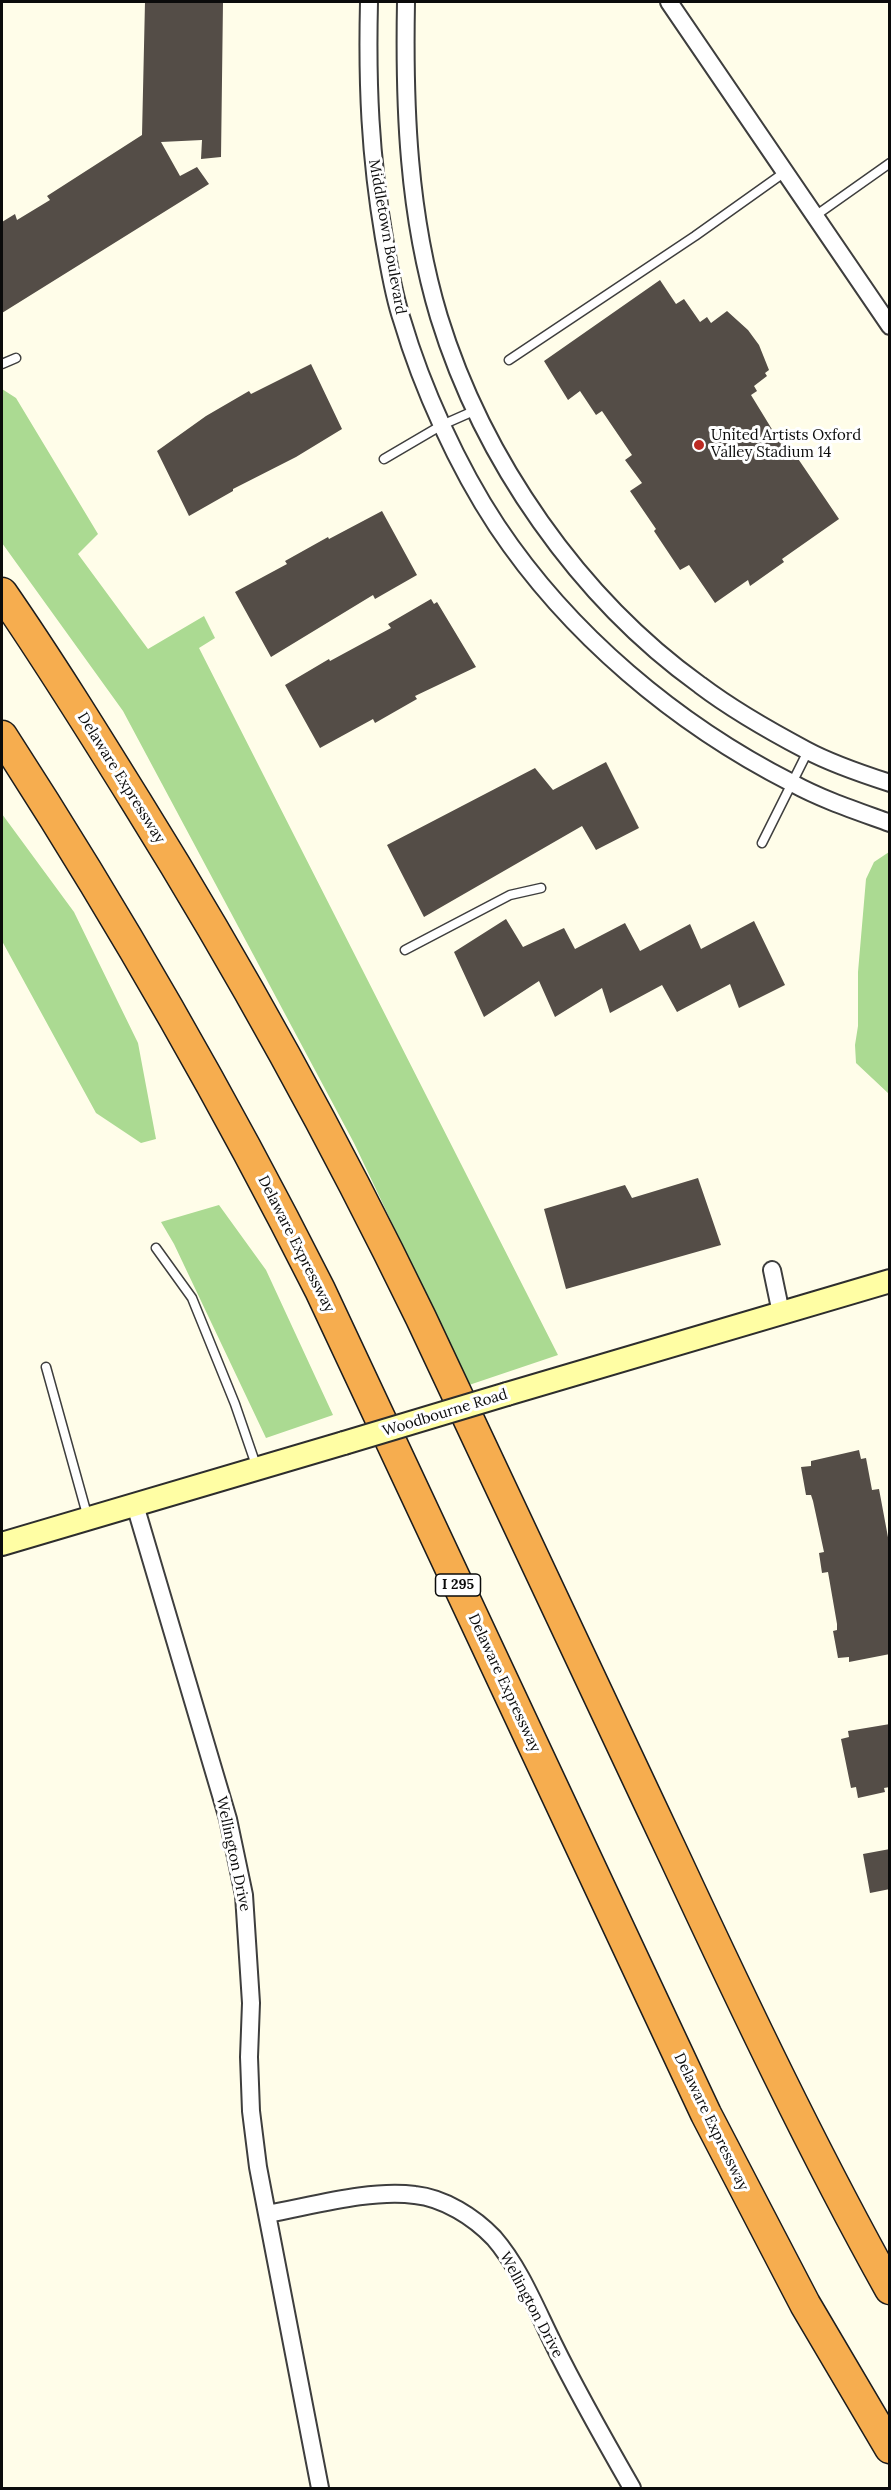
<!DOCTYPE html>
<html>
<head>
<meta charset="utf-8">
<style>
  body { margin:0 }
  #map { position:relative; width:891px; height:2490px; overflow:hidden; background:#fffde9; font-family:Lora,serif }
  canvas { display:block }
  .frame { position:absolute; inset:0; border:3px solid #0b0b0b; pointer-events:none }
</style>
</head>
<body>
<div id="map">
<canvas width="891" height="2490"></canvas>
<div class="frame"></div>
</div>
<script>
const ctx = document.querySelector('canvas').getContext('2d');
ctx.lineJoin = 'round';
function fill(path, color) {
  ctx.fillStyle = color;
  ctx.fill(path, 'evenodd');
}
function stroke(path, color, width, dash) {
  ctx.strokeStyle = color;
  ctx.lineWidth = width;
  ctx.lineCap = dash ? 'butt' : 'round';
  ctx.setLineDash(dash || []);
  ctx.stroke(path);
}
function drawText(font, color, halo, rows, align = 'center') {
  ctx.font = font + ' Lora,serif';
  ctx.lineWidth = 6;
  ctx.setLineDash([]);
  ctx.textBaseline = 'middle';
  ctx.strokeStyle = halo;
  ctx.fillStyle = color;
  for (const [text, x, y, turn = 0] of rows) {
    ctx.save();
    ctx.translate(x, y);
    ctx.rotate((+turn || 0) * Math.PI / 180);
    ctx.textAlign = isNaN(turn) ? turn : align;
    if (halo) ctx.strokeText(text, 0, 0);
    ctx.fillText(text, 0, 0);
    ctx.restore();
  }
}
const forest = new Path2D(`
  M2,389L16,398L98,534L78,554L148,649L204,616L215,638L199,648L558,1355L469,1385L354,1143L123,711L2,543Z
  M2,814L74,912L138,1043L156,1139L141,1143L96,1113L2,941Z
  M889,852H890L889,1094L856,1063L855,1045L858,1026V972L866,879L874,862Z
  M219,1205L266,1270L333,1415L266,1438L174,1244L161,1222Z`);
const building = new Path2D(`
  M145,2H223L221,157L201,159L202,140L161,142L180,176L197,167L209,184L2,313V222L15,214L17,220L50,200L47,196L142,135Z
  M660,280L676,304L684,299L700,322L707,317L711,323L727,311L748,330L759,345L769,370L765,373L767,376L754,386L757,391L751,395L781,444L786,441L839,519L782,559L784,562L750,586L748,580L715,603L689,565L680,570L654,531L656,529L630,491L642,483L625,460L632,455L602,411L596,415L580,391L568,400L544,361Z
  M311,364L342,429L296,457L233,489V491L189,516L157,451L206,416L249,391L251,394Z
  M382,511L417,575L375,599L373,595L271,657L235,592L287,564L285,561L328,537L329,539Z
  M431,599L434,604L437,602L476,667L415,696L417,699L375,723L373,719L320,748L285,685L329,659L330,661L391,628L388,624Z
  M606,762L639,828L596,850L582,826L424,917L387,845L535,768L553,790Z
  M506,919L523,947L564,928L575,949L625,923L640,951L690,924L701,949L754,921L785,985L739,1008L730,984L677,1012L662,985L610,1013L602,988L555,1017L539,981L484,1017L454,952Z
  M698,1178L721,1245L566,1289L544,1209L625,1185L632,1198Z
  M859,1450L861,1459L866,1458L872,1490L879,1489L890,1548V1654L849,1662V1657L838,1658L833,1631L837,1630V1624L828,1572L822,1573L819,1553L824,1552L813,1501L811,1495H806L801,1467L811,1466V1461Z
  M890,1724V1787L884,1788L885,1792L858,1798L856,1787L851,1788L841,1739L849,1737L848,1731Z
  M890,1849V1889L870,1893L863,1854Z`);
const lane = new Path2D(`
  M815,216L890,163
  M509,360L695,236L785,172
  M2,364L16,358
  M384,459L442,425L476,410
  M762,843L808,751
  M405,950L510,895L541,888
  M156,1248L192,1298L235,1404L257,1468
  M46,1367L88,1518`);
const street = new Path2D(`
  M369,2C367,85 370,155 384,238C389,265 393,294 402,320C422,388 458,467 497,526C569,634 676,724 792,783C823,800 857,811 890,823
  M406,2C404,108 408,214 439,317C483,460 579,598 700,685C733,710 770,731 806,750C832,764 862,774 890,783
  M669,2L890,326
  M772,1270L781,1313
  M135,1505L228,1819L244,1895L251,2003L249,2057L251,2111L258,2167L267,2214
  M320,2488L267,2214C312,2206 370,2189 415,2195C444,2198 474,2217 494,2238C520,2268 536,2309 554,2345C578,2394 605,2441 632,2488`);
const secondary = new Path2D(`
  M507,1394L890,1281
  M2,1544L344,1443`);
const highway = new Path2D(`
  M2,593C49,661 93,732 137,803C241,970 335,1141 421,1318C507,1497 590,1678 675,1858C743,2004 812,2149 890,2289
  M2,736C118,915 224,1100 320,1290L706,2114L805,2304L890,2448`);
const secondaryBridge = new Path2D(`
  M344,1443L507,1394`);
const markers = [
  [699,445,6,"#bc2a22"]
];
const shields = [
  [458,1585,45]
];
const shieldNames = [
  ["I 295",458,1585]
];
const streetNames = [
  ["Middletown Boulevard",387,237,80],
  ["Delaware Expressway",121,778,58],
  ["Delaware Expressway",296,1244,63],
  ["Woodbourne Road",445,1413,-17],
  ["Delaware Expressway",504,1683,65],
  ["Wellington Drive",233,1854,78],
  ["Delaware Expressway",711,2122,64],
  ["Wellington Drive",531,2305,62]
];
const poiNames = [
  ["United Artists Oxford",711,436],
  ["Valley Stadium 14",711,453]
];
fill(forest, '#abda92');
fill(building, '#544d47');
stroke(lane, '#3e3e3e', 11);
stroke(street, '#3e3e3e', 20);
stroke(secondary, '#2d2d2d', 26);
stroke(highway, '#1c1c1c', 33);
stroke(lane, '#fff', 8);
stroke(street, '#fff', 16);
stroke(secondary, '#fffea4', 22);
stroke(highway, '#f6ad4f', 30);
stroke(secondaryBridge, '#2d2d2d', 26, []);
stroke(secondaryBridge, '#fffea4', 22);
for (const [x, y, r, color] of markers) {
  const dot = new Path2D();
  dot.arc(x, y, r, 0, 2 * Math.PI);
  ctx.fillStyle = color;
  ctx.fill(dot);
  stroke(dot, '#fff', 2);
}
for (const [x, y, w] of shields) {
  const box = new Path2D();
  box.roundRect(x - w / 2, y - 11, w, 22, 4.5);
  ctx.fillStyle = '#fff';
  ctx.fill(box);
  stroke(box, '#0b0b0b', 1.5);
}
drawText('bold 14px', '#0b0b0b', null, shieldNames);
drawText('15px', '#0b0b0b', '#fff', streetNames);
drawText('15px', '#0b0b0b', '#fff', poiNames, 'left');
</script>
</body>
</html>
